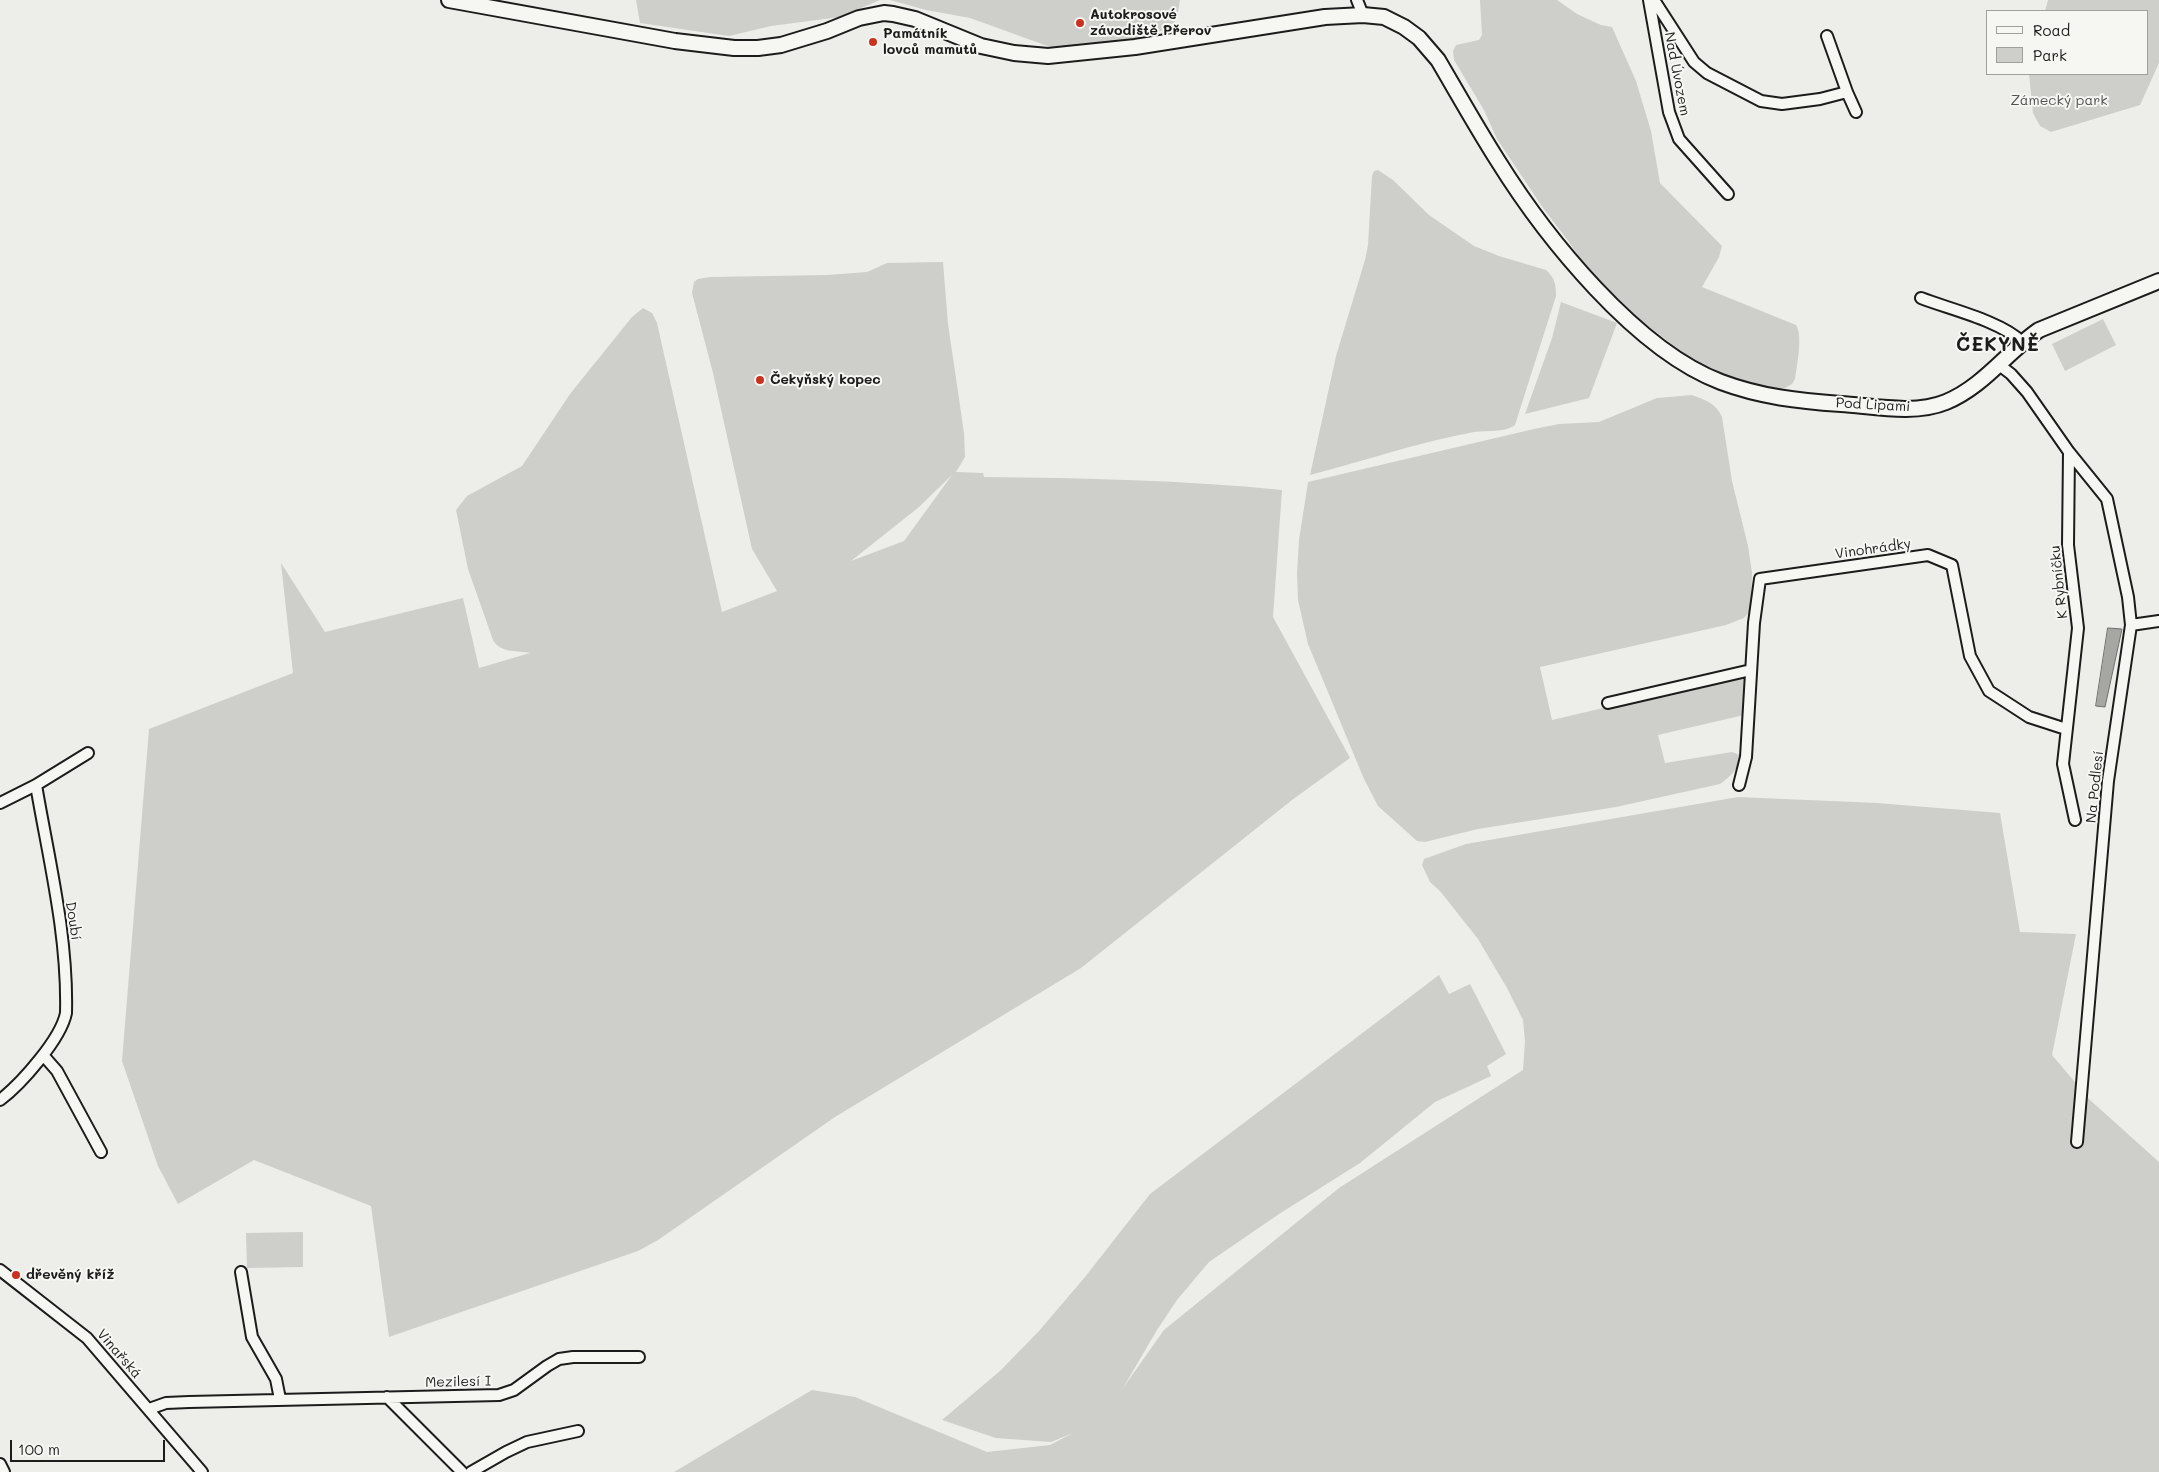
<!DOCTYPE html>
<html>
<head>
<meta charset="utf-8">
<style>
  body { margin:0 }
  #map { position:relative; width:2159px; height:1472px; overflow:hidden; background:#edede9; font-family:Mali,sans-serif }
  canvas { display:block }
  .legend { position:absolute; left:1986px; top:10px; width:162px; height:65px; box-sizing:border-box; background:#f6f6f2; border:1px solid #9f9f9c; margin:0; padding:6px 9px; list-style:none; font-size:15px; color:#1c1c1c }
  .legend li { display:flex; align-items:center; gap:10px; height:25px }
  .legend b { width:25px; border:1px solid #9f9f9c }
  .scale { position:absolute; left:10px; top:1440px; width:155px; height:22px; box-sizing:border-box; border:2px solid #1c1c1c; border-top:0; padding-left:6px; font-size:15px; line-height:18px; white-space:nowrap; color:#1c1c1c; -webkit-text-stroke:4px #f6f6f2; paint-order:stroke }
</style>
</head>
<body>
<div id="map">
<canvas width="2159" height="1472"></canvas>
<ul class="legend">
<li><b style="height:6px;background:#f6f6f2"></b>Road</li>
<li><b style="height:14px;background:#cececb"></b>Park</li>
</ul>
<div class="scale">100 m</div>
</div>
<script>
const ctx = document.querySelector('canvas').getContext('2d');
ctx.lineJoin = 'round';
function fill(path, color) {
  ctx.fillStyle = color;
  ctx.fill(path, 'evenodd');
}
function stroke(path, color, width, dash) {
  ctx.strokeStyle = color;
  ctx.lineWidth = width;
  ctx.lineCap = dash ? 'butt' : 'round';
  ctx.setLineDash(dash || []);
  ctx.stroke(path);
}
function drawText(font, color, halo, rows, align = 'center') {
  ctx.font = font + ' Mali,sans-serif';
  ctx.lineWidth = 4;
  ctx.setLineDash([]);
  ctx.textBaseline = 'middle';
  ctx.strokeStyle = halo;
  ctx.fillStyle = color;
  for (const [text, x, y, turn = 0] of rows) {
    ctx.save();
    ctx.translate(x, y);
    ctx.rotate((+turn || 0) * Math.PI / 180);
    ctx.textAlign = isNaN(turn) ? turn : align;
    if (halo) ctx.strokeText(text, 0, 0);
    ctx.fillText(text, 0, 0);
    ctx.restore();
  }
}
const green = new Path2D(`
  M636,0H880L840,17L771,26L729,36L640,23Z
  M890,0H1180L1177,18L1171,28L1136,38L1053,48L970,18L926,10Z
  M1480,0H1557L1577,14L1601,25L1612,27L1636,81L1651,131L1660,183L1722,246L1719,257L1702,287L1796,325C1803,335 1797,366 1795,379L1792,384L1785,388L1773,390L1753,387L1732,379L1704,366L1682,352L1626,309L1580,259L1569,242L1543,208L1497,139L1484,110L1454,60L1453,51L1456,45L1479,40L1482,35Z
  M2048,0H2159V63L2140,105L2051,132L2040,126L2033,113L2029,74H2148V11H2045Z
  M1378,170L1393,180L1429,215L1474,246L1499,256L1546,270C1555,278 1556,285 1556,296L1515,425C1504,433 1488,430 1474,432C1419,442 1364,461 1310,475L1336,356L1365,260L1368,245L1372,176L1374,171Z
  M943,262L948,324L964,433L965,457L956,472L983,473L984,477C1083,478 1183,480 1282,490L1273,617L1350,758L1292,800L1081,968L835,1117L658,1240L638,1251L389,1337L371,1206L254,1160L178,1204L158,1166L122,1061L149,729L293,673L281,563L325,632L463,598L479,668L530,653C518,650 501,654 493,640L468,569L456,510L467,496L522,466L570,394L632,317L643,308L652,313L657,323L722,612L777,591L752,549L713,373L692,293L694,282L698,279L710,277L828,275L867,272L887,263ZM952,475L904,541L851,561L919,507Z
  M1561,302L1617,323L1589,398L1525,414L1552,338Z
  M2103,319L2116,345L2065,371L2052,344Z
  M1692,395C1705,400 1716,403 1722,417L1732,481L1748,546L1752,573L1751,610L1744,618L1726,625L1540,667L1552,720L1650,697L1746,678L1744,715L1658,735L1665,763L1732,752L1740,755C1740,768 1730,777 1720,784L1616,807L1478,829L1425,842L1417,841L1378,806L1364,779L1308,644L1298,600L1297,573L1299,540L1308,482L1534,429L1559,424L1599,422L1657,398Z
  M1738,797L1877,803L2000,813L2020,932L2076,934L2052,1055L2090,1100L2159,1162V1472H674L812,1390L855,1397L987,1452L1050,1445L1073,1433L1051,1442L996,1438L942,1420L1000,1371L1039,1331L1085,1277L1150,1194L1439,975L1449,994L1470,984L1506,1054L1487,1066L1491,1076L1435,1102L1360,1163L1279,1214L1209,1262L1177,1300L1157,1330L1123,1388L1164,1330L1339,1188L1523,1070L1525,1041L1523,1020L1507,988L1478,939L1440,891L1430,882L1422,865L1424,859L1466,844Z
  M303,1232V1267L247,1268L246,1233Z`);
const water = new Path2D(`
  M2108,628L2122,629L2105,707L2096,706Z`);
const minor = new Path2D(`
  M1357,0L1363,15
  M1649,0L1669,112L1679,139L1728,194
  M1654,0L1694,62L1707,73L1761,101L1782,104L1820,99L1847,92L1827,36
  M1847,92L1856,112
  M1921,298C1949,309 2001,321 2022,342
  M1998,364L2011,374L2027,392L2069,452L2107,499L2128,597L2131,625L2108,781L2077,1142
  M2069,452L2068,545L2078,628L2063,764L2075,820
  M2131,625L2159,621
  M1608,703L1751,670
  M1739,785L1746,757L1754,623L1760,579L1928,555L1952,565L1970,656L1989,691L2029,717L2066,729
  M0,803L36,785L88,753
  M43,1055L57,1071L101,1152
  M0,1100C21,1084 61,1039 66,1013C68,936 49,861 36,785
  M0,1270L87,1338L202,1472
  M241,1272L252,1337L276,1379L280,1399
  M387,1397L462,1472
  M149,1409L166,1403L189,1402L499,1395L514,1390L547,1366L559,1359L573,1357H639
  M0,1464L4,1472
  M471,1472L506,1452L527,1442L578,1431`);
const major = new Path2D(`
  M449,0L675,41L734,48H758L781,45L827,31L859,18L884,13L893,14L915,19L981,46L1014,53L1048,56L1135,47L1325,17L1363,15L1384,17L1404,27L1419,38L1438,60C1458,94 1477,128 1498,161C1546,238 1636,350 1721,382C1761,397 1799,401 1841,404C1873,406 1915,415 1946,402C1983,387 2007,352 2039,330L2159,281`);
const markers = [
  [1080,23,5,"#c8321e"],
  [873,42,5,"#c8321e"],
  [760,380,5,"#c8321e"],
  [16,1275,5,"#c8321e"]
];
const poiNames = [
  ["Autokrosové",1090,15],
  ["závodiště Přerov",1090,31],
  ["Památník",883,34],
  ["lovců mamutů",883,50],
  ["Čekyňský kopec",770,380],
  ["dřevěný kříž",26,1275]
];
const streetNames = [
  ["Nad Úvozem",1677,74,79],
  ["Pod Lipami",1873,405,3],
  ["Vinohrádky",1873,549,-8],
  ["K Rybníčku",2059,582,-96],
  ["Na Podlesí",2095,787,-84],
  ["Doubí",73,921,81],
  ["Vinařská",119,1354,49],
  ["Mezilesí I",458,1382,-1]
];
const parkNames = [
  ["Zámecký park",2059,101]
];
const districtNames = [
  ["ČEKYNĚ",1998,345]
];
fill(green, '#cececb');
fill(water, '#a6a6a3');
stroke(water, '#6f6f6d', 1);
stroke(minor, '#1c1c1c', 14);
stroke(major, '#1c1c1c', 18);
stroke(minor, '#f6f6f2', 10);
stroke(major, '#f6f6f2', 14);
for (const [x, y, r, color] of markers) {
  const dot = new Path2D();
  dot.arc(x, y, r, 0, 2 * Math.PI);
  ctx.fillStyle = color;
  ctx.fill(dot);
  stroke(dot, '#f6f6f2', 2);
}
drawText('bold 14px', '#1c1c1c', '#f6f6f2', poiNames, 'left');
drawText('14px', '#1c1c1c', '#f6f6f2', streetNames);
drawText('14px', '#515151', '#f6f6f2', parkNames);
ctx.letterSpacing = '1px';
drawText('bold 19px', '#1c1c1c', '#f6f6f2', districtNames);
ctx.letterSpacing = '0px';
</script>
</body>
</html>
